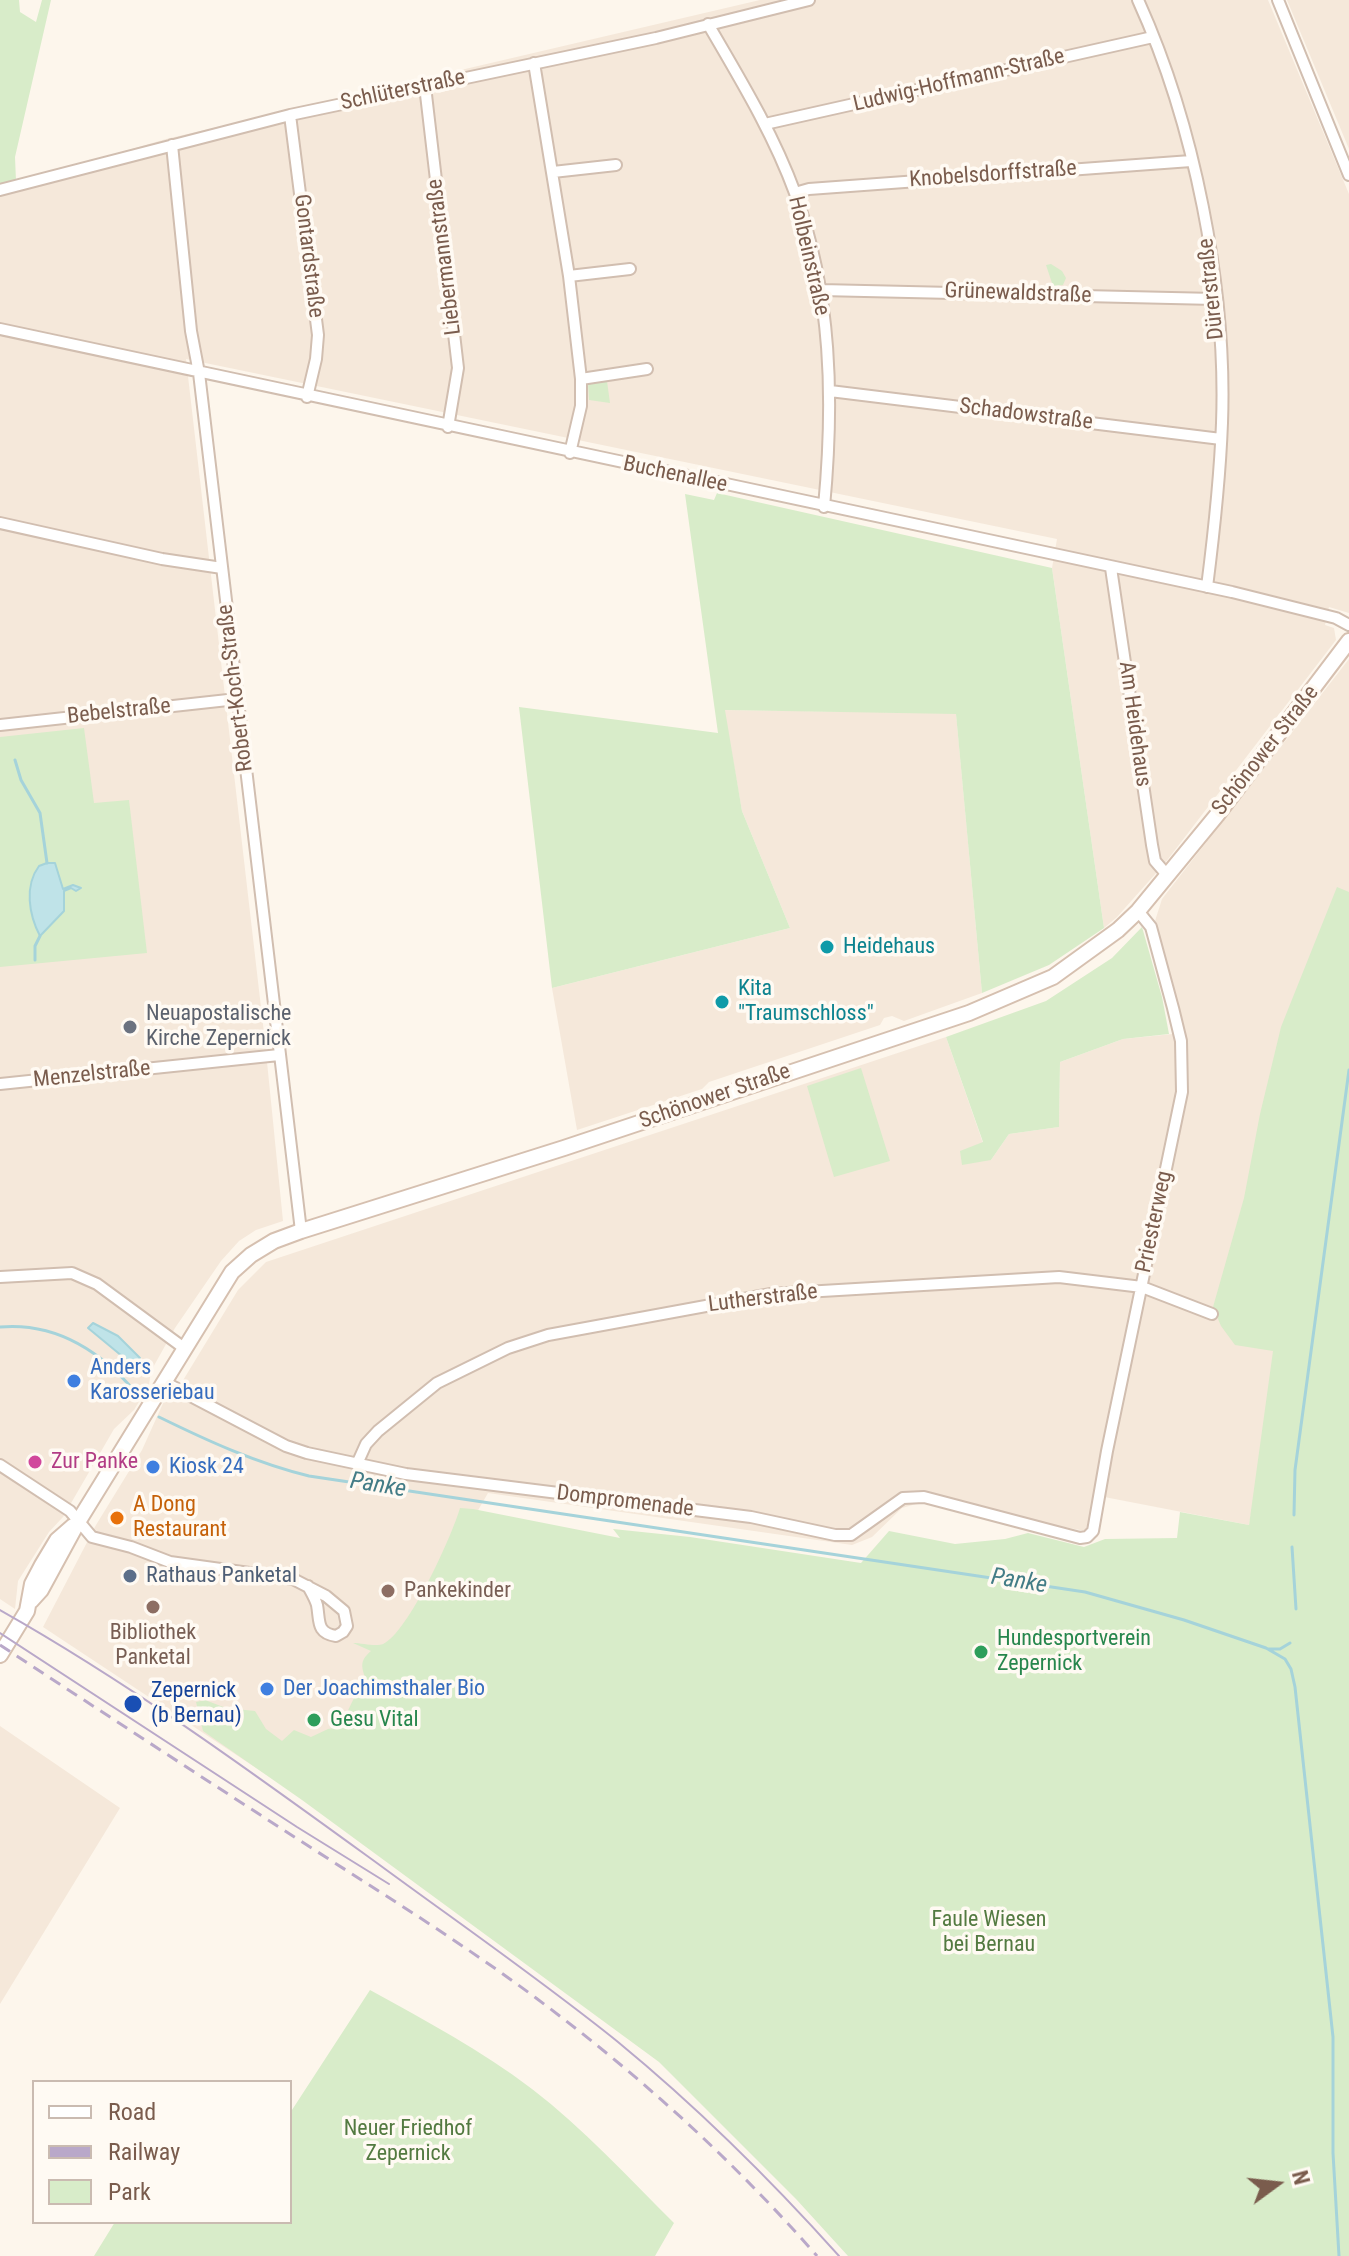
<!DOCTYPE html>
<html>
<head>
<meta charset="utf-8">
<style>
  body { margin:0 }
  #map { position:relative; width:1349px; height:2256px; overflow:hidden; background:#fdf6ec; font-family:"Roboto Condensed",sans-serif }
  canvas { display:block }
  .legend { position:absolute; left:32px; top:2080px; width:260px; height:144px; box-sizing:border-box; background:#fffaf3; border:2px solid #cabbb1; margin:0; padding:10px 14px; list-style:none; font-size:24px; color:#7a5c4d }
  .legend li { display:flex; align-items:center; gap:16px; height:40px }
  .legend b { width:40px; border:2px solid #cabbb1 }
  .north { position:absolute; left:1237px; top:2144px; width:80px; height:80px; -webkit-text-stroke:6px #fffaf3; paint-order:stroke; rotate:75deg; font-size:22px; font-weight:700; line-height:32px; text-align:center; color:#7a5c4d }
  .north::after { content:''; display:block; margin:auto; width:28px; height:36px; background:#7a5c4d; clip-path:polygon(50% 0,100% 100%,50% 72%,0 100%) }
</style>
</head>
<body>
<div id="map">
<canvas width="1349" height="2256"></canvas>
<ul class="legend">
<li><b style="height:10px;background:#fff"></b>Road</li>
<li><b style="height:10px;background:#b9a8c9"></b>Railway</li>
<li><b style="height:22px;background:#d8ecc9"></b>Park</li>
</ul>
<div class="north">N</div>
</div>
<script>
const ctx = document.querySelector('canvas').getContext('2d');
ctx.lineJoin = 'round';
function fill(path, color) {
  ctx.fillStyle = color;
  ctx.fill(path, 'evenodd');
}
function stroke(path, color, width, dash) {
  ctx.strokeStyle = color;
  ctx.lineWidth = width;
  ctx.lineCap = dash ? 'butt' : 'round';
  ctx.setLineDash(dash || []);
  ctx.stroke(path);
}
function drawText(font, color, halo, rows, align = 'center') {
  ctx.font = font + ' "Roboto Condensed",sans-serif';
  ctx.lineWidth = 7;
  ctx.setLineDash([]);
  ctx.textBaseline = 'middle';
  ctx.strokeStyle = halo;
  ctx.fillStyle = color;
  for (const [text, x, y, turn = 0] of rows) {
    ctx.save();
    ctx.translate(x, y);
    ctx.rotate((+turn || 0) * Math.PI / 180);
    ctx.textAlign = isNaN(turn) ? turn : align;
    if (halo) ctx.strokeText(text, 0, 0);
    ctx.fillText(text, 0, 0);
    ctx.restore();
  }
}
const residential = new Path2D(`
  M760,0H1268L1349,194V613L1329,607L1325,625L1334,628L1336,640L1165,863L1117,917L1104,928L1052,568L1057,539L186,359L265,1042L283,1221L256,1230L239,1241L221,1261L175,1328L151,1371L149,1385L134,1410L114,1429L63,1517L49,1532L18,1581L15,1609L0,1599V184L25,180L166,139Z
  M1287,0H1349V149Z
  M1349,659V1003L1249,1525L1094,1495L1086,1531L923,1502L902,1508L872,1537L852,1545L488,1493L309,1803L43,1627L96,1525L142,1450L165,1399L171,1396L182,1382L238,1290L266,1262L946,1037L983,1143L991,1160L1009,1134L1059,1127L1060,1062L1123,1039L1183,1033L1155,921L1162,899Z
  M724,710L956,713L982,993L904,1021L892,1016L884,1018L880,1025L709,1082L702,1089L577,1130L552,988L790,928L742,811Z
  M0,1726L120,1808L0,2004Z`);
const green = new Path2D(`
  M0,0H19L20,12L36,22L42,0H51L15,157L16,181L0,184Z
  M1051,264L1062,271L1066,278L1063,285L1053,286L1046,265Z
  M607,381L610,403L589,400L588,383Z
  M717,493L1052,568L1104,928L1049,965L982,993L956,714L725,710L742,811L790,928L552,988L519,707L718,733L685,494L714,500Z
  M84,728L94,803L129,800L147,953L0,967V737Z
  M1337,887L1349,892V2256H848L796,2199L659,2062L302,1800L203,1731L196,1702L205,1700L226,1708L255,1711L266,1729L282,1741L294,1730L311,1737L328,1729L340,1727L354,1698L367,1683C362,1668 358,1662 371,1651L353,1643C362,1643 376,1647 383,1644C408,1633 452,1536 460,1508L473,1509L620,1538L613,1529L690,1537L861,1563L889,1531L955,1544L1005,1539L1028,1533L1084,1547L1105,1539L1177,1538L1180,1512L1249,1525L1273,1351L1235,1345L1221,1326L1213,1307L1244,1198L1260,1114L1281,1027Z
  M1142,927L1162,997L1169,1034L1123,1039L1060,1062L1059,1127L1009,1134L991,1160L962,1165L960,1151L983,1142L946,1037L1046,1001L1112,958Z
  M861,1068L890,1161L834,1177L807,1086Z
  M370,1990C426,2021 481,2050 532,2089C583,2128 628,2177 674,2223L655,2256H94L115,2222H290V2113Z`);
const water = new Path2D(`
  M47,863H55L63,889L73,885L81,888L76,891L71,888L64,891V911L40,936C29,915 24,886 39,866Z
  M93,1323L118,1336L140,1358L134,1366L88,1328Z`);
const stream = new Path2D(`
  M15,760L21,780L40,813L47,863
  M35,960V946L40,936
  M0,1327C57,1322 103,1353 138,1395
  M159,1417C208,1441 256,1463 309,1476L1085,1592L1184,1620L1266,1648L1285,1659L1291,1669L1295,1687L1333,2037V2153L1339,2256
  M1294,1515L1295,1470L1349,1070
  M1292,1547L1296,1609
  M1268,1649H1280L1290,1643`);
const street = new Path2D(`
  M1138,0C1194,123 1227,288 1222,423C1220,478 1214,532 1207,587
  M1278,0L1349,175
  M708,24C740,79 773,133 795,193C832,294 834,401 824,507
  M534,63L569,276L581,379V406L570,453
  M425,86L458,368L448,427
  M290,115L318,335L316,359L307,397
  M765,124L1153,37
  M172,145L191,331L199,373L301,1231
  M553,172L616,165
  M0,190L290,115L656,38L809,0
  M795,193L809,189L1191,161
  M569,276L630,269
  M821,290L1215,299
  M0,329L1232,592L1336,618L1349,625
  M581,379L647,369
  M830,391L1221,439
  M0,523L162,559L222,568
  M1111,568L1152,845L1155,861L1168,876
  M0,725L237,699
  M0,1084L279,1055
  M0,1277L72,1273L97,1284L184,1348
  M164,1382L286,1446L307,1453L406,1474L751,1517L835,1535H851L903,1498L924,1497L1080,1538L1087,1537L1093,1531L1107,1451L1182,1092L1181,1041L1173,1008L1151,927L1138,911
  M357,1464L366,1444L378,1431L437,1383L508,1348L548,1335L771,1294L1059,1277L1142,1287L1212,1314
  M0,1465L70,1511L92,1537L131,1547L170,1562L293,1579L326,1596L344,1611L347,1626L343,1632L336,1636C316,1633 320,1621 317,1605C315,1598 311,1592 308,1586`);
const secondary = new Path2D(`
  M31,1601L41,1590L78,1522L232,1272L251,1255L274,1241L301,1231L564,1148L969,1013L1053,977L1118,930L1138,911L1217,815L1349,641
  M0,1655L27,1611L32,1584L42,1565L57,1540L73,1526`);
const tram = new Path2D(`
  M0,1610C133,1685 257,1776 381,1866C460,1924 541,1980 618,2042C697,2107 771,2180 839,2256
  M0,1633L297,1827L389,1884`);
const rail = new Path2D(`
  M0,1645C93,1706 186,1767 279,1827C365,1883 454,1937 536,1998C638,2074 733,2160 817,2256`);
const markers = [
  [827,947,8,"#0f9aa8"],
  [722,1002,8,"#0f9aa8"],
  [130,1027,8,"#6b7280"],
  [74,1381,8,"#3f7fe0"],
  [35,1462,8,"#d1479c"],
  [153,1467,8,"#3f7fe0"],
  [117,1518,8,"#e8710a"],
  [130,1576,8,"#5c6f8a"],
  [388,1591,8,"#8d6e63"],
  [153,1607,8,"#8d6e63"],
  [981,1652,8,"#2e9e5b"],
  [267,1689,8,"#3f7fe0"],
  [133,1704,10,"#1a4fb4"],
  [314,1720,8,"#2e9e5b"]
];
const streetNames = [
  ["Ludwig-Hoffmann-Straße",959,81,-13],
  ["Schlüterstraße",403,91,-12],
  ["Knobelsdorffstraße",993,175,-4],
  ["Gontardstraße",308,256,83],
  ["Holbeinstraße",808,256,77],
  ["Liebermannstraße",445,257,-97],
  ["Dürerstraße",1212,289,-96],
  ["Grünewaldstraße",1018,294,2],
  ["Schadowstraße",1026,415,7],
  ["Buchenallee",675,475,12],
  ["Robert-Koch-Straße",236,688,-97],
  ["Bebelstraße",119,712,-6],
  ["Am Heidehaus",1134,724,82],
  ["Schönower Straße",1266,751,-52],
  ["Menzelstraße",92,1075,-6],
  ["Schönower Straße",715,1097,-19],
  ["Priesterweg",1155,1222,-78],
  ["Lutherstraße",763,1299,-7],
  ["Dompromenade",625,1502,7]
];
const cultureNames = [
  ["Heidehaus",843,947],
  ["Kita",738,989],
  ["\"Traumschloss\"",738,1014]
];
const worshipNames = [
  ["Neuapostalische",146,1014],
  ["Kirche Zepernick",146,1039]
];
const shopNames = [
  ["Anders",90,1368],
  ["Karosseriebau",90,1393],
  ["Kiosk 24",169,1467],
  ["Der Joachimsthaler Bio",283,1689]
];
const hotelNames = [
  ["Zur Panke",51,1462]
];
const foodNames = [
  ["A Dong",133,1505],
  ["Restaurant",133,1530]
];
const serviceNames = [
  ["Rathaus Panketal",146,1576]
];
const educationNames = [
  ["Pankekinder",404,1591],
  ["Bibliothek",153,1633,"center"],
  ["Panketal",153,1658,"center"]
];
const leisureNames = [
  ["Hundesportverein",997,1639],
  ["Zepernick",997,1664],
  ["Gesu Vital",330,1720]
];
const transitNames = [
  ["Zepernick",151,1691],
  ["(b Bernau)",151,1716]
];
const parkNames = [
  ["Faule Wiesen",989,1920],
  ["bei Bernau",989,1945],
  ["Neuer Friedhof",408,2129],
  ["Zepernick",408,2154]
];
const waterNames = [
  ["Panke",378,1486,9],
  ["Panke",1019,1582,9]
];
fill(residential, '#f5e8da');
fill(green, '#d8ecc9');
fill(water, '#bfe3e8');
stroke(water, '#a5d3da', 2);
stroke(stream, '#a5d3da', 3);
stroke(street, '#d1beb0', 14);
stroke(secondary, '#d6c0b0', 18);
stroke(street, '#fff', 10);
stroke(secondary, '#fff', 14);
stroke(tram, '#b9a8c9', 2);
stroke(rail, '#b9a8c9', 3, [12, 8]);
for (const [x, y, r, color] of markers) {
  const dot = new Path2D();
  dot.arc(x, y, r, 0, 2 * Math.PI);
  ctx.fillStyle = color;
  ctx.fill(dot);
  stroke(dot, '#fffaf3', 3);
}
drawText('22px', '#7a5c4d', '#fffaf3', streetNames);
drawText('22px', '#0d838f', '#fffaf3', cultureNames, 'left');
drawText('22px', '#5b616d', '#fffaf3', worshipNames, 'left');
drawText('22px', '#366cbe', '#fffaf3', shopNames, 'left');
drawText('22px', '#b23c85', '#fffaf3', hotelNames, 'left');
drawText('22px', '#c56008', '#fffaf3', foodNames, 'left');
drawText('22px', '#4e5e75', '#fffaf3', serviceNames, 'left');
drawText('22px', '#785e54', '#fffaf3', educationNames, 'left');
drawText('22px', '#27864d', '#fffaf3', leisureNames, 'left');
drawText('22px', '#164399', '#fffaf3', transitNames, 'left');
drawText('22px', '#537a41', '#fffaf3', parkNames);
drawText('italic 24px', '#437c86', '#fffaf3', waterNames);
</script>
</body>
</html>
